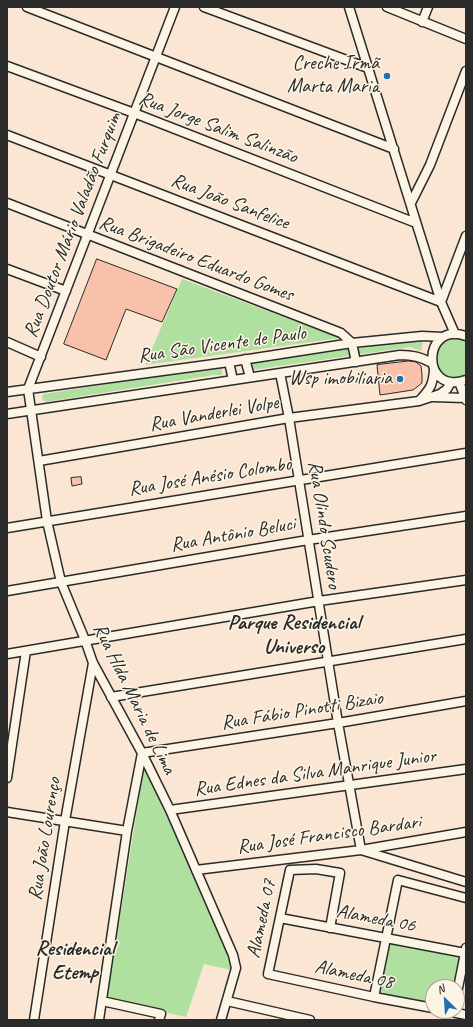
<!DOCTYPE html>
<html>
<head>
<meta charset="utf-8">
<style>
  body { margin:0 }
  #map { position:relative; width:473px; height:1027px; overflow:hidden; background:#fae6d3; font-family:Caveat,sans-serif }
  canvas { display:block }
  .frame { position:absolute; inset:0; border:8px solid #2b2b2b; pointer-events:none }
  .north { position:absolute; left:425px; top:979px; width:40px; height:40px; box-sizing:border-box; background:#fcf5e5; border:1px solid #a8a49b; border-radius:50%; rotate:335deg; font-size:11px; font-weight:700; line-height:16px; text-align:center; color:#2b2b2b }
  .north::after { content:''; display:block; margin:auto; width:14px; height:18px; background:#1f6fb2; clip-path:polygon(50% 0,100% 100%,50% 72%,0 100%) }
</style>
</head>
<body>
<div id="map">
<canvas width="473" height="1027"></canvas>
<div class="frame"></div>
<div class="north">N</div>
</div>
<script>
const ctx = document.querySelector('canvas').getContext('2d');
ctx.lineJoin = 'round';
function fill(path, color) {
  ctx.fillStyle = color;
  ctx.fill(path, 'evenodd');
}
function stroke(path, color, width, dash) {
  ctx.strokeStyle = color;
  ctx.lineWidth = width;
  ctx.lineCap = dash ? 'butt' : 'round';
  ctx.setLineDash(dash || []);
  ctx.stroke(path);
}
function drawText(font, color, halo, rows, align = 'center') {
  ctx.font = font + ' Caveat,sans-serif';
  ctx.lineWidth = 3;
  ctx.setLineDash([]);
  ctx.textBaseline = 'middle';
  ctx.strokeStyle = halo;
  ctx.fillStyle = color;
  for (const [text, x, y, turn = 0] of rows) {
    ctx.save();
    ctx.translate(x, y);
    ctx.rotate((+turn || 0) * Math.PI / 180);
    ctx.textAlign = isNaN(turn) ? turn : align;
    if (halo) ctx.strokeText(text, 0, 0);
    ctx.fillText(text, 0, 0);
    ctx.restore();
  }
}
const green = new Path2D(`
  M182,279L340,338L145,365Z
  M451,338H459L466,340V375C440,388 422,352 451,338Z
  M423,339L421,351L410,347L252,370L249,365L250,362Z
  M219,366L222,368V375H214L46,402L43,400L42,396L44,394Z
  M144,766L228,952L231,970L204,964L186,1017L107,999Z
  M390,942L461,955L454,987H433V1005L380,994Z`);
const building = new Path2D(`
  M97,259L177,289L162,322L126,309L106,360L64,344Z
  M409,361L416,362L421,366L422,375V383L413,390L380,395L377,365Z
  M81,477L82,484L72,486L71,478Z`);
const minor = new Path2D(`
  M27,7L394,149
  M175,7L28,389L47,521L61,582L85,640L93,663L142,753L170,810L233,955L236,968L221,1020
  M204,7L368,68
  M349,7L441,302L455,334
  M387,7L466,39
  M422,22L428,7
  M7,66L134,113L416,223
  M7,135L441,302L466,236
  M7,203L341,333L352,343L356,362
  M411,203L430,165L466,71
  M7,269L66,291
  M466,336C422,320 420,396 466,380
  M7,342L41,357
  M245,359L250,377
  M229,362L233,380
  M280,373L289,418L338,723L361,850L466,882
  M459,382L466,400
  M7,392L229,362L352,343L422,336L443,337
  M433,397L465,398
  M420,400C430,389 433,385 434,370
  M7,414L400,355C413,355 421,357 432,363
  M39,461L289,418L419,401L440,394L447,389L451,382
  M7,528L466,453
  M7,591L308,540L466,516
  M7,654L319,601L466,580
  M111,697L466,639
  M7,778L26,651
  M170,810L466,769
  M7,812L127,831
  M196,870L361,850L466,832
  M280,918L465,953
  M330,928L340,873L316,869L290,870L268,974L374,997L433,1008
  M457,993L466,948
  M374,997L398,880L466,898
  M102,1001L161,1014L159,1020
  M227,1001L310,1020
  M447,1011L466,1015
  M34,1020L65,821L93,663
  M99,1020L127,831L142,753L338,723L466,701`);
const markers = [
  [387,76,4,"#1f6fb2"],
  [400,379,4,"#1f6fb2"]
];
const poiNames = [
  ["Creche Irmã",379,64],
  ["Marta Maria",379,87],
  ["Wsp imobiliaria",392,379]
];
const streetNames = [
  ["Rua Jorge Salim Salinzão",218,128,21],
  ["Rua João Sanfelice",230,202,21],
  ["Rua Doutor Mário Valadão Furquim",73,225,-69],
  ["Rua Brigadeiro Eduardo Gomes",196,259,21],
  ["Rua São Vicente de Paulo",222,345,-8],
  ["Rua Vanderlei Volpe",214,414,-10],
  ["Rua José Anésio Colombo",210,477,-9],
  ["Rua Olindo Scudero",324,525,81],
  ["Rua Antônio Beluci",233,535,-10],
  ["Rua Hlda Maria de Lima",134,699,64],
  ["Rua Fábio Pinotti Bizaio",302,711,-9],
  ["Rua Ednes da Silva Manrique Junior",315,773,-8],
  ["Rua José Francisco Bardari",329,835,-8],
  ["Rua João Lourenço",45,839,-81],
  ["Alameda 07",262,919,-78],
  ["Alameda 06",376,919,11],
  ["Alameda 08",354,975,12]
];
const neighbourhoodNames = [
  ["Parque Residencial",294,623],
  ["Universo",294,647],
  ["Residencial",75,949],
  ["Etemp",75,973]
];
fill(green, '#b0e0a0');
fill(building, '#f7c2a9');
stroke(building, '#2b2b2b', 1);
stroke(minor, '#2b2b2b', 11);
stroke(minor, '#fcf5e5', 8);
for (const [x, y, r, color] of markers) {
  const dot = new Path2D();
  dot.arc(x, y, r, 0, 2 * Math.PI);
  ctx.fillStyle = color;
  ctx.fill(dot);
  stroke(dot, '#fcf5e5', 1.5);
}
drawText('20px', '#2b2b2b', '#fcf5e5', poiNames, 'right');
drawText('20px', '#2b2b2b', '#fcf5e5', streetNames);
drawText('bold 21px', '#2b2b2b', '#fcf5e5', neighbourhoodNames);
</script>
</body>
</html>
